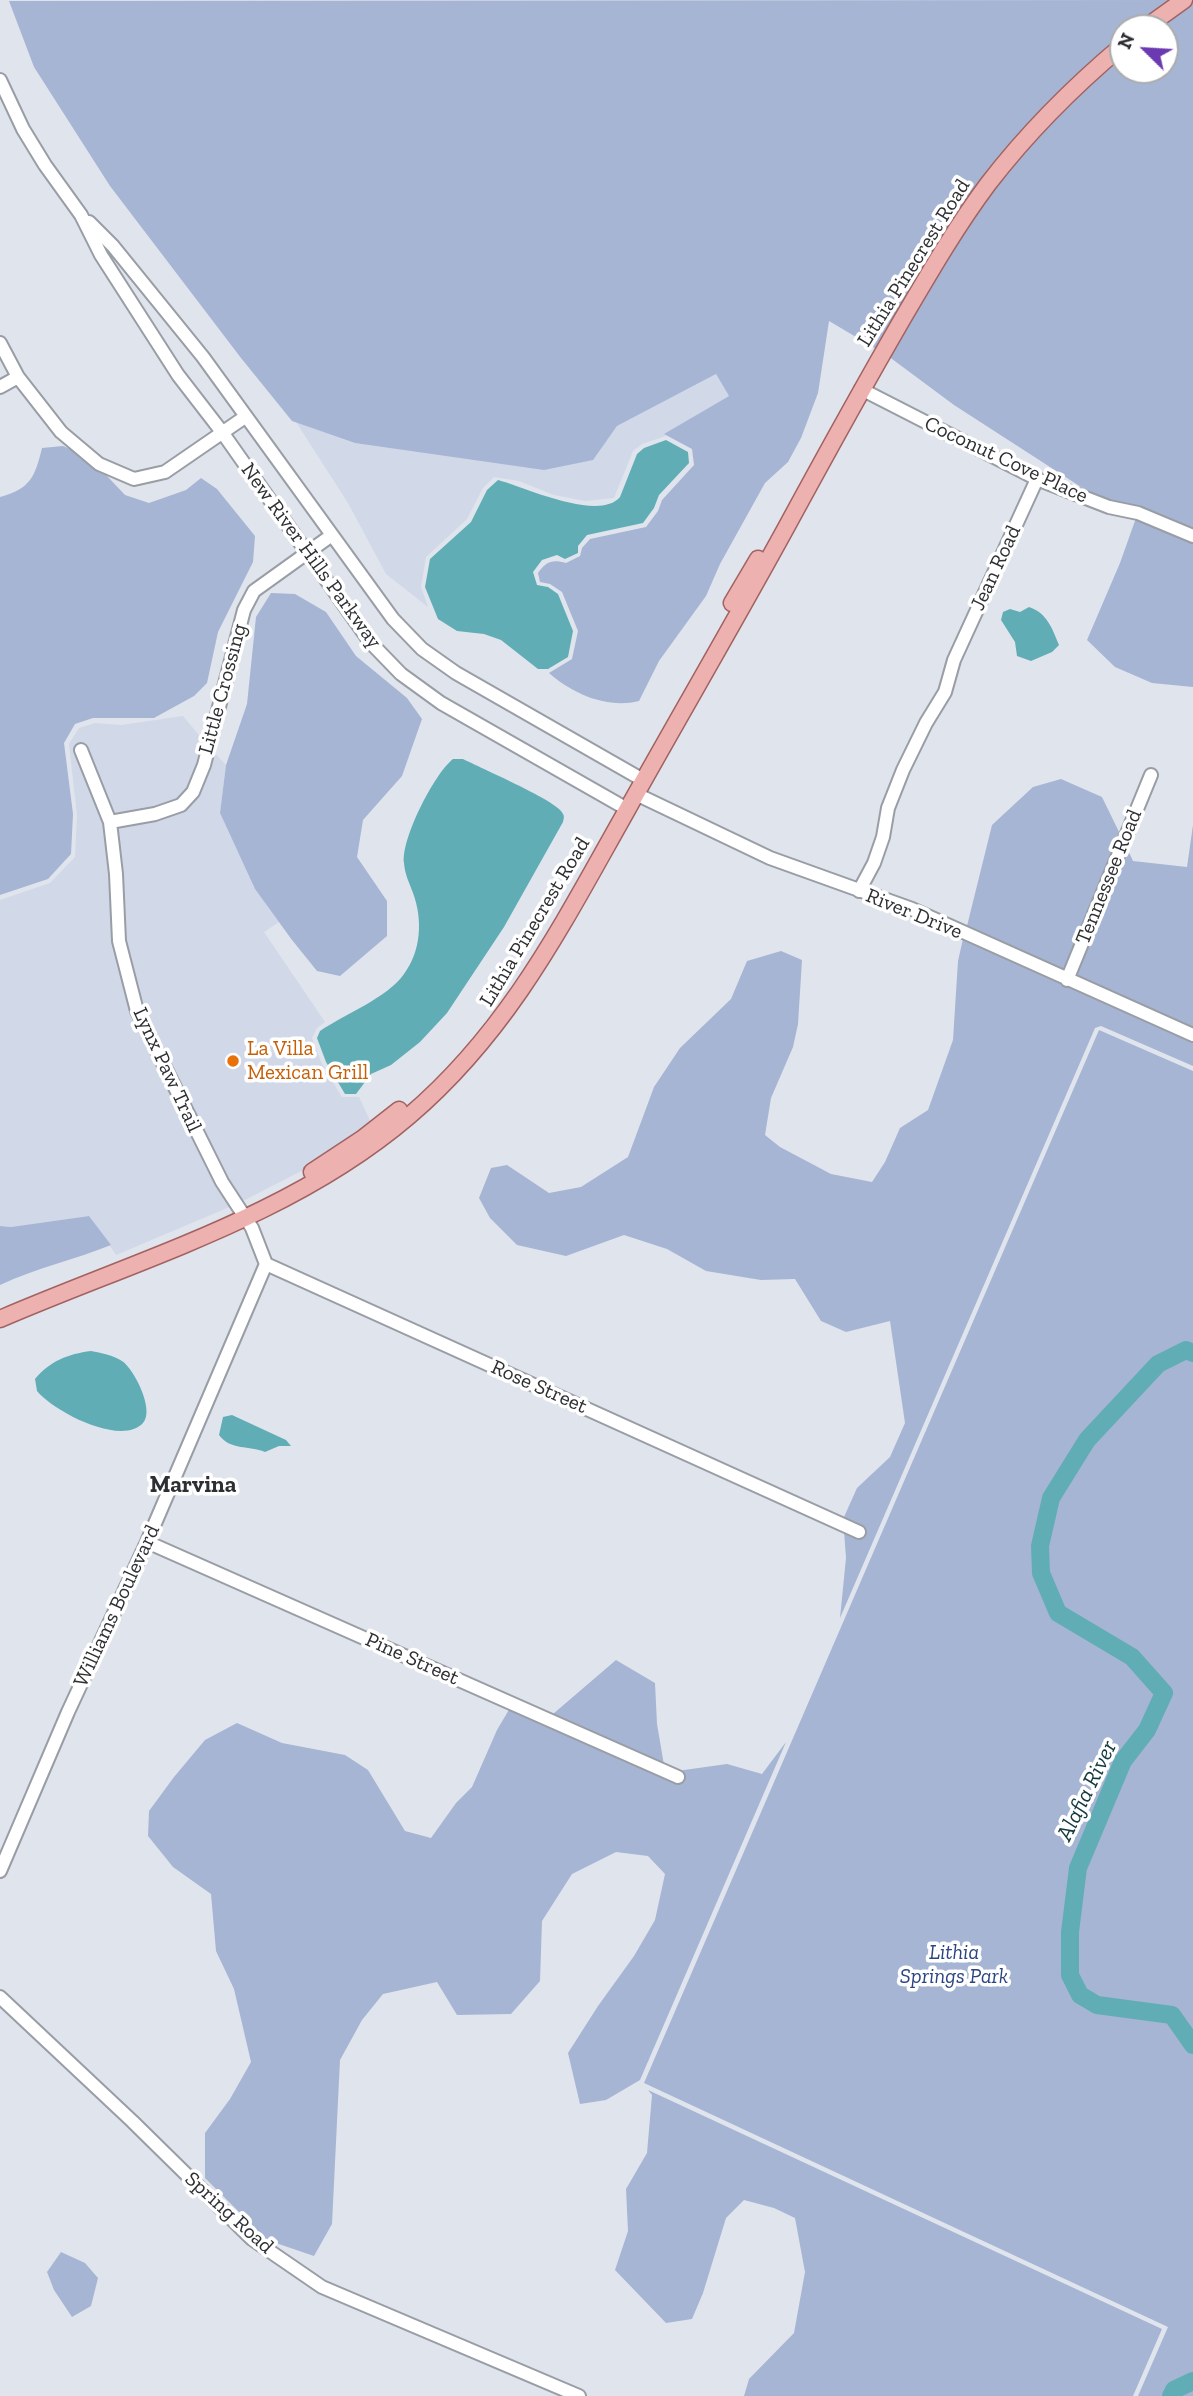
<!DOCTYPE html>
<html>
<head>
<meta charset="utf-8">
<style>
  body { margin:0 }
  #map { position:relative; width:1193px; height:2396px; overflow:hidden; background:#e0e4ed; font-family:"Zilla Slab",serif }
  canvas { display:block }
  .north { position:absolute; left:1109px; top:14px; width:70px; height:70px; box-sizing:border-box; background:#fff; border:2px solid #abacad; border-radius:50%; rotate:294deg; font-size:19px; font-weight:700; line-height:28px; text-align:center; color:#2d2f32 }
  .north::after { content:''; display:block; margin:auto; width:24px; height:32px; background:#6b3ab1; clip-path:polygon(50% 0,100% 100%,50% 72%,0 100%) }
</style>
</head>
<body>
<div id="map">
<canvas width="1193" height="2396"></canvas>
<div class="north">N</div>
</div>
<script>
const ctx = document.querySelector('canvas').getContext('2d');
ctx.lineJoin = 'round';
function fill(path, color) {
  ctx.fillStyle = color;
  ctx.fill(path, 'evenodd');
}
function stroke(path, color, width, dash) {
  ctx.strokeStyle = color;
  ctx.lineWidth = width;
  ctx.lineCap = dash ? 'butt' : 'round';
  ctx.setLineDash(dash || []);
  ctx.stroke(path);
}
function drawText(font, color, halo, rows, align = 'center') {
  ctx.font = font + ' "Zilla Slab",serif';
  ctx.lineWidth = 7;
  ctx.setLineDash([]);
  ctx.textBaseline = 'middle';
  ctx.strokeStyle = halo;
  ctx.fillStyle = color;
  for (const [text, x, y, turn = 0] of rows) {
    ctx.save();
    ctx.translate(x, y);
    ctx.rotate((+turn || 0) * Math.PI / 180);
    ctx.textAlign = isNaN(turn) ? turn : align;
    if (halo) ctx.strokeText(text, 0, 0);
    ctx.fillText(text, 0, 0);
    ctx.restore();
  }
}
const built = new Path2D(`
  M716,374L729,396L665,434L666,436L642,444L633,451L614,498L585,501L554,495L519,481L494,477L483,488L467,519L426,557L421,587L428,607L386,574L348,503L296,422L355,443L592,460L617,426Z
  M183,716L204,741L198,763L188,789L178,801L153,809L113,816L85,744L74,747L104,823L132,1012L232,1206L116,1255L89,1216L11,1227L0,1226V900L50,883L75,857L77,815L69,744L79,728L95,723L121,725Z
  M213,751L226,765L220,813L255,889L279,922L264,932L325,1022L317,1028L312,1038L322,1064L342,1097H359L372,1125L311,1166L241,1202L226,1180L142,1010L124,940L116,826L183,810Z`);
const green = new Path2D(`
  M1174,0L1136,28H1123V38L1057,97L878,350L829,321L818,393L801,438L788,462L765,483L720,564L706,596L659,661L639,701C607,709 573,694 549,673L572,659L578,631L562,592L550,584L540,582L538,573C546,561 553,559 566,563L580,556L582,548L590,539L646,527L658,511L662,500L694,465L692,449L664,434L729,396L716,374L617,426L593,460L544,470L355,443L292,421L241,358L110,186L34,67L9,1Z
  M1193,1V530L1139,508L1140,506L1098,498L954,405L888,356L969,221L1039,133L1123,53V70H1165V28H1154Z
  M63,446L90,458L125,495L149,503L186,490L201,478L217,489L255,536L253,562L218,632L207,683L194,696L154,718H93L75,724L64,743L73,814L71,854L48,879L0,895V497C30,489 35,477 42,448Z
  M1136,518L1193,541V687L1152,683L1115,667L1087,640L1120,563Z
  M271,593L295,594L326,612L356,656L407,698L422,719L402,776L363,820L357,857L387,901V936L340,976L317,971L292,940L255,889L220,813L226,765L247,704L256,617Z
  M1061,779L1102,797L1120,834L1064,973L966,930L992,825L1033,787Z
  M1193,825V1030L1074,978L1127,848L1133,861L1187,867Z
  M963,939L1193,1040V1066L1101,1026L1095,1028L840,1618L846,1558L844,1531L862,1539L866,1530L844,1520V1517L857,1488L890,1457L905,1423L890,1321L846,1332L821,1321L795,1279L761,1280L706,1271L667,1249L624,1235L566,1256L517,1245L490,1218L479,1198L491,1168L507,1165L549,1193L581,1187L628,1157L654,1087L680,1048L731,999L747,961L781,951L802,960L798,1024L793,1047L771,1098L765,1135L780,1147L831,1174L872,1182L885,1162L900,1128L928,1110L953,1040L958,961Z
  M1099,1030L1193,1071V2396H1138L1168,2327L644,2083Z
  M89,1216L111,1245C74,1260 36,1268 0,1285V1226L11,1227Z
  M616,1660L655,1683L657,1724L664,1765L515,1700L516,1698L553,1714Z
  M510,1708L680,1784L685,1775L677,1771L727,1764L762,1774L786,1742L640,2080L606,2100L580,2104L568,2053L598,2006L634,1956L655,1920L665,1874L648,1856L616,1852L572,1874L542,1921L540,1981L511,2014L457,2015L437,1982L383,1994L362,2020L340,2060L332,2224L314,2256L267,2240L205,2178V2133L230,2099L251,2062L234,1989L216,1951L211,1894L173,1867L148,1836L149,1811L174,1777L205,1740L237,1723L282,1743L345,1755L368,1770L405,1831L431,1838L456,1803L472,1787L497,1730Z
  M648,2090L1162,2329L1133,2396H744L749,2379L794,2333L805,2272L795,2218L774,2208L744,2200L726,2218L703,2293L692,2319L666,2323L615,2270L628,2231L626,2189L647,2153L652,2095Z
  M61,2252L85,2263L98,2278L91,2306L72,2317L54,2290L47,2272Z`);
const water = new Path2D(`
  M666,440L688,452L689,463L659,495L654,508L643,523L587,535L578,546V553L565,559L557,555L542,560L533,572L537,585L548,587L558,594L573,631L568,657L548,669H538L501,640L484,634L457,631L438,619L425,587L430,559L471,522L487,490L498,480C524,487 599,522 620,497L637,454L644,448Z
  M1029,607C1047,613 1052,628 1059,645L1052,652L1031,661L1017,656L1015,642L1001,620L1003,612L1010,609L1020,612Z
  M453,759H463C481,768 552,799 561,811C565,816 564,817 563,822L504,927L447,1013L420,1042L391,1065L371,1074L356,1094H345L326,1062L317,1038L320,1031C345,1014 387,998 404,974C421,951 423,920 413,893C409,882 405,875 404,863C401,839 434,774 453,759Z
  M91,1351C101,1353 113,1355 122,1361C134,1369 155,1410 143,1423C121,1447 53,1411 37,1391L35,1379C50,1361 68,1354 91,1351Z
  M232,1415L286,1440L291,1446H279L265,1452C249,1445 231,1451 219,1435L223,1417Z`);
const river = new Path2D(`
  M1193,1353L1186,1350L1158,1364L1087,1440L1051,1498L1040,1546L1041,1573L1058,1613L1132,1657L1164,1693L1147,1730L1123,1761L1078,1868L1070,1932V1975L1080,1995L1097,2005L1172,2015L1193,2045
  M1171,2396L1174,2390L1193,2381`);
const minor = new Path2D(`
  M0,80L23,129L45,165L81,215L101,255L178,375L222,432L370,642L401,674L441,703L627,809
  M89,222L113,246L203,357L393,619L422,649L456,673L643,780
  M0,343L18,377L61,432L99,464L134,479L165,472L245,417
  M0,387L18,377
  M861,389L1037,479L1109,507L1138,513L1193,536
  M81,750L110,822L116,874L119,941L137,1011L222,1182L252,1228L266,1264L859,1532
  M636,794L770,858L912,909L1193,1035
  M110,822L155,814L181,805L193,792L204,765L244,610L254,591L332,535
  M859,891L874,863L883,837L888,808L903,770L926,723L945,692L954,660L1037,479
  M1067,980L1151,775
  M147,1542L678,1777
  M0,1871L68,1712L147,1542L266,1264
  M0,1997L132,2121L252,2239L322,2287L579,2396`);
const major = new Path2D(`
  M1145,28L1184,0
  M732,603L758,559
  M312,1172L362,1139L399,1110
  M0,1319C139,1259 292,1216 409,1116C510,1030 563,923 627,810C680,715 735,621 787,526C825,456 863,387 903,318C930,272 956,227 988,184C1028,132 1073,87 1123,45`);
const markers = [
  [233,1061,7,"#e8710a"]
];
const streetNames = [
  ["Lithia Pinecrest Road",914,263,-58],
  ["Coconut Cove Place",1006,460,25],
  ["New River Hills Parkway",311,556,54],
  ["Jean Road",996,568,-65],
  ["Little Crossing",223,689,-75],
  ["Tennessee Road",1109,877,-68],
  ["River Drive",914,914,22],
  ["Lithia Pinecrest Road",535,922,-59],
  ["Lynx Paw Trail",167,1070,65],
  ["Rose Street",539,1387,24],
  ["Williams Boulevard",117,1606,-65],
  ["Pine Street",412,1659,24],
  ["Spring Road",229,2213,42]
];
const foodNames = [
  ["La Villa",247,1049],
  ["Mexican Grill",247,1073]
];
const parkNames = [
  ["Lithia",954,1953],
  ["Springs Park",954,1977]
];
const neighbourhoodNames = [
  ["Marvina",193,1485]
];
const waterNames = [
  ["Alafia River",1087,1791,-64]
];
fill(built, '#d1d8e8');
fill(green, '#a6b5d4');
fill(water, '#61adb6');
stroke(river, '#61adb6', 18);
stroke(minor, '#999da5', 16);
stroke(major, '#a26261', 19);
stroke(minor, '#fff', 12);
stroke(major, '#edb2b0', 16);
for (const [x, y, r, color] of markers) {
  const dot = new Path2D();
  dot.arc(x, y, r, 0, 2 * Math.PI);
  ctx.fillStyle = color;
  ctx.fill(dot);
  stroke(dot, '#fff', 2.5);
}
drawText('21px', '#2d2f32', '#fff', streetNames);
drawText('21px', '#c56008', '#fff', foodNames, 'left');
drawText('italic 21px', '#2c4582', '#fff', parkNames);
drawText('bold 23px', '#2d2f32', '#fff', neighbourhoodNames);
drawText('italic 23px', '#13393d', '#fff', waterNames);
</script>
</body>
</html>
